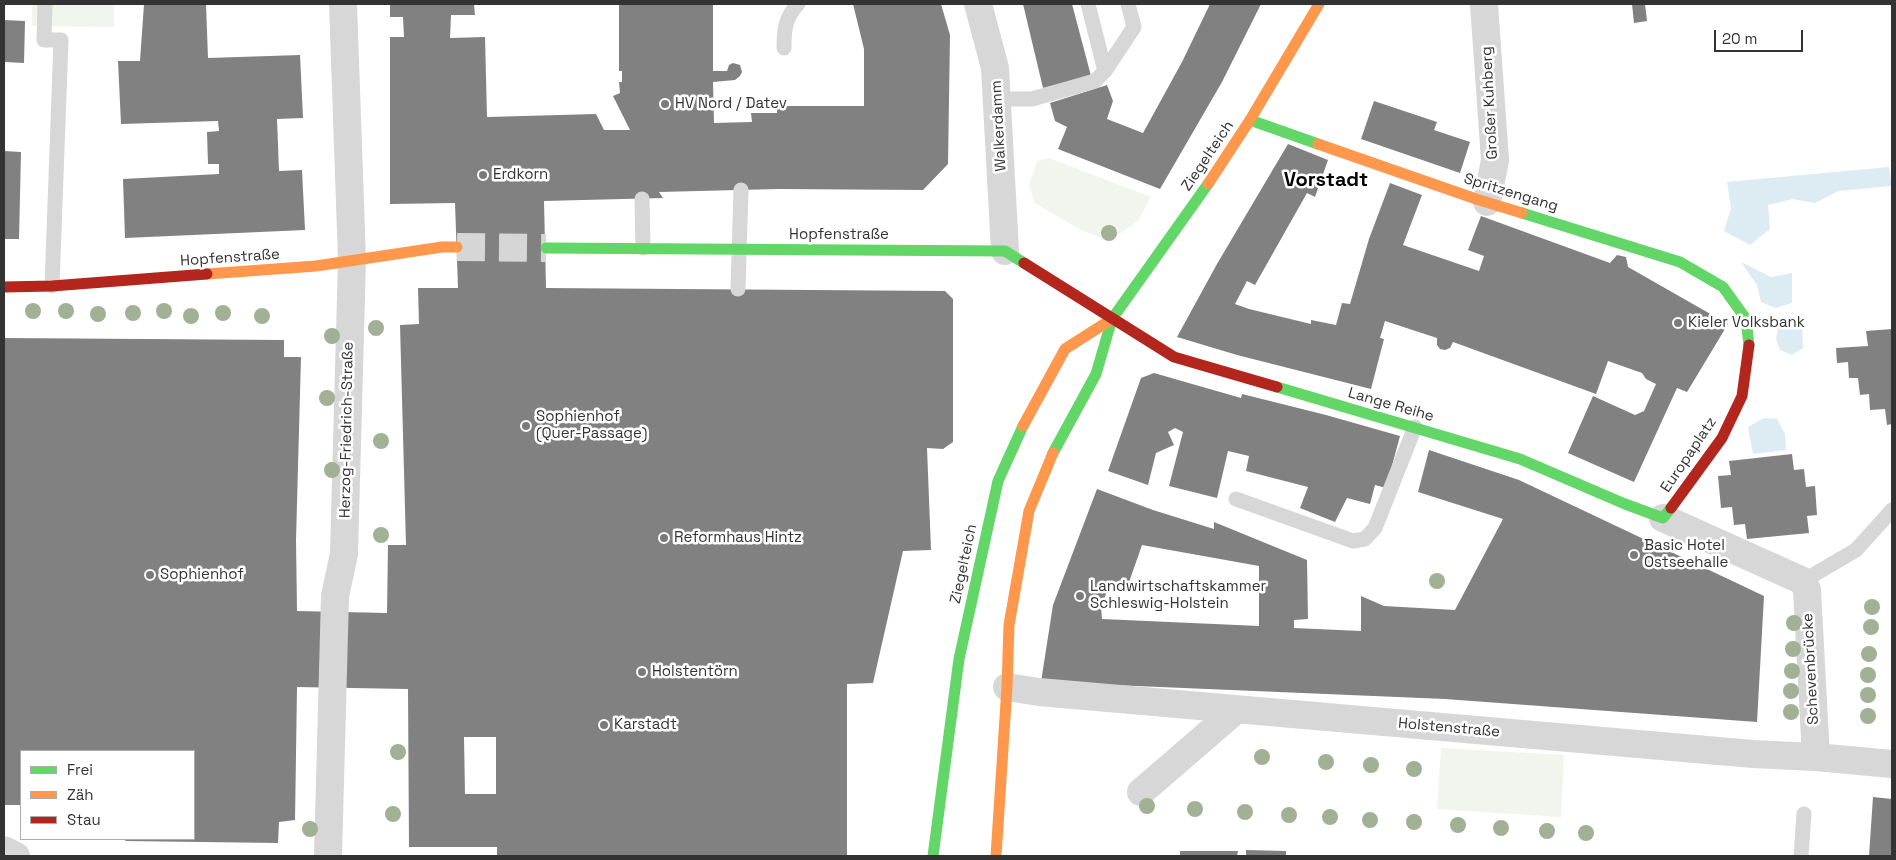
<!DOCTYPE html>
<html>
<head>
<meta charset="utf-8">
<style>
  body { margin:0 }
  #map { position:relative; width:1896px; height:860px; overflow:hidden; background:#fff; font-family:"Space Grotesk",sans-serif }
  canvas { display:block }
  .frame { position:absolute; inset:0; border:5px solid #333; pointer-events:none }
  .legend { position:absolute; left:20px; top:750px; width:175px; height:90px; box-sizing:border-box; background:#fff; border:1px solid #adadad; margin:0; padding:6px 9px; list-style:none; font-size:15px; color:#333 }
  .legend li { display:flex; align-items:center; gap:10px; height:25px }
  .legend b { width:25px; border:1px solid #adadad }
  .scale { position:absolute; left:1714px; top:30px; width:89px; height:22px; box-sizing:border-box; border:2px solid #333; border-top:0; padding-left:6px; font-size:15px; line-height:18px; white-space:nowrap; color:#333; -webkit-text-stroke:4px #fff; paint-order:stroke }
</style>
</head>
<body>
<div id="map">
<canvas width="1896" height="860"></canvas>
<div class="frame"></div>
<ul class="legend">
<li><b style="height:6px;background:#63d668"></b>Frei</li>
<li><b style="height:6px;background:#ff974d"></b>Zäh</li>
<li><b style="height:6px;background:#b3261e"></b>Stau</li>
</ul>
<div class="scale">20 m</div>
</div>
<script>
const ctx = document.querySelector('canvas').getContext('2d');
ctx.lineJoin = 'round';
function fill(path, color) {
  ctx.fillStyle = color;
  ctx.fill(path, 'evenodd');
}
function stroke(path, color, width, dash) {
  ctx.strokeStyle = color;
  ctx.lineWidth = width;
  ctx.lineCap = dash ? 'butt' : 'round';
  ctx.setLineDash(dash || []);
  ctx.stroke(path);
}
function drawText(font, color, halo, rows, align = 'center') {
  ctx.font = font + ' "Space Grotesk",sans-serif';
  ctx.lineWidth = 5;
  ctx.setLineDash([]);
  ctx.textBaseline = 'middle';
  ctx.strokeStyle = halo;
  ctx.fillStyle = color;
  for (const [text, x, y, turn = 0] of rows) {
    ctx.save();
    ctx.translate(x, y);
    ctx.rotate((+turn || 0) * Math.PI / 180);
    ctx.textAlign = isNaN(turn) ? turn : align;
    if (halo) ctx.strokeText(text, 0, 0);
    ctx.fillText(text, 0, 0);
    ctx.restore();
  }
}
const green = new Path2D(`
  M4,4H114V27L32,26V5Z
  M1049,158L1151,197L1138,221L1115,237L1101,238L1079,229L1035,203L1029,185L1037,161Z
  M1441,748L1564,755L1561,817L1437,809Z`);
const water = new Path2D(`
  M1889,167L1892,186L1838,191L1815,203L1793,199L1768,205L1770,229L1750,245L1724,231L1731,208L1727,182Z
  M1741,262L1771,277L1792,273V303L1776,308L1761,302L1757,285Z
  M1802,322L1803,348L1792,355L1780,350L1776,339L1778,327L1789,328Z
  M1764,418L1777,419L1785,434L1786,450L1753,454L1748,427Z`);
const building = new Path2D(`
  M144,4H206L208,58L300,55L303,118L277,119L279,171L302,170L305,230L125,238L123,179L219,174V164H208L207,132L219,131L218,121L121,124L118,61H140Z
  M390,4H474L475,15H451L450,38L485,37L487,117L596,114L604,130H630L613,96L620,93L619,82H622V71H619V5L713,4V71H727L729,65L733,63L740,65L742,72L740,76L735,80L713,82L714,123L752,122L751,113H777V106H864V49L853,4H941L950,35L948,164L923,190L778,189L659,192L663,198L544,201L546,288L945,291L953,299V442L943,449L927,448L931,550L903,551L873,683L847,684V856H497V847H409L408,689L297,687L295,820L279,822L278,843L125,841L126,839H194V751H21V805H4V338L284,340V357H301L296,540L297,611L387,613L388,545H406L400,325L419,324L418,288H458L455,203L390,204V37H404L403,17H390ZM464,737H496V794H465Z
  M1023,4H1072L1091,76L1043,88Z
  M1210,4H1261L1222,82L1160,189L1058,149L1067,127L1055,121L1050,103L1107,85L1113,101L1107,119L1143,133L1182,62Z
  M1632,4H1645L1647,21L1634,23Z
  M4,20L25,21L24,63L4,62Z
  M1374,101L1437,122L1434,130L1470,142L1460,173L1361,139Z
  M1288,144L1328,160L1315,197L1307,193L1255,285L1247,281L1235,304L1249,309L1311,324V320L1336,325L1342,303L1350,304L1369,239L1390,183L1422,195L1403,245L1479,271L1484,256L1468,250L1481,216L1610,263L1617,255L1626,257L1628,267L1728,324L1687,392L1677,388L1634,482L1568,453L1593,396L1635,415L1644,411L1656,384L1646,379L1642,373L1608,361L1596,394L1453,342L1450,348L1445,350L1440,349L1437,345V338L1385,321L1380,338L1384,339L1371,389L1237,355L1177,337L1217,264Z
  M4,151L21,152L19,239H4Z
  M1892,329V424L1887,425L1885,409L1870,410L1869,394L1860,395L1858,378H1849L1848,362L1837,363L1836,348L1868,346L1866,331Z
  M1154,373L1241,398L1242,394L1326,415L1400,436L1386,488L1375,485L1370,504L1347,498L1335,522L1300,508L1308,487L1246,471L1249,456L1228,451L1217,498L1169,486L1183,432L1175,428L1168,432L1174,445L1156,453L1148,485L1108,471L1141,378Z
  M1429,450L1519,480L1764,596L1757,722L1445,699L1041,682L1053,605L1097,489L1153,510L1214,529V522L1307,560L1308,619L1294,620V628L1361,631V596L1384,606L1455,610L1503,519L1418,492ZM1142,545L1259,566V626L1102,619L1101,607L1111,581L1127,588Z
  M1792,454L1794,470L1804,469L1806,487L1815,486L1817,515L1807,516L1809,533L1747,539L1745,524L1734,525L1732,507L1721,508L1718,476L1731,475L1729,461Z
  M1873,797L1892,799V856H1869Z
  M1246,850L1286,851V856H1246Z
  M1180,851H1238L1237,856H1180Z`);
const secondaryTunnel = new Path2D(`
  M457,247L546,248`);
const lane = new Path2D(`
  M45,4L44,40H61L52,286
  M1088,4L1105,71
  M784,48C784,29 785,18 798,4
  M997,99H1032L1095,81L1105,71L1134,27L1128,4
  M642,199L643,248
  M738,289L741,190
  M1236,499L1353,541L1365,539L1375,528L1415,427
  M1803,581L1856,550L1892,510
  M1801,856L1804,814`);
const street = new Path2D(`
  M978,4L995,68L1005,251
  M1484,4L1495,160L1487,202
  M1663,518L1803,581L1807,590L1816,757
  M1007,687L1039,692L1753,754L1816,757L1892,764
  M1141,792L1236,710
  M4,850L16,856
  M328,856L335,596L344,554L352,260L343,4`);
const fast = new Path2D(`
  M1250,120L1318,144
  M1522,213L1680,262L1723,287L1746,319L1749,345
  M546,248L1005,251L1024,263
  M1277,387L1520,459L1625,504L1663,518L1671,508
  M1053,453L1096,374L1112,319L1208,184
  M933,856L959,659L998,481L1023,426`);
const slow = new Path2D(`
  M1318,144L1476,199L1522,213
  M1208,184L1250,120L1319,4
  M207,274L316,266L442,247H457
  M1023,426L1065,349L1112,319
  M996,856L1007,687L1009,625L1029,511L1053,453`);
const jam = new Path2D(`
  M1024,263L1174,357L1277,387
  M4,287L52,286L207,274
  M1671,508L1722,438L1742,396L1749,345`);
const trees = [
  [1109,233],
  [33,311],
  [66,311],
  [164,311],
  [133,313],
  [223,313],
  [98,314],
  [191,316],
  [262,316],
  [376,328],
  [332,336],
  [327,398],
  [381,441],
  [332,470],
  [381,535],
  [1437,581],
  [1872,607],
  [1794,623],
  [1871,627],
  [1793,649],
  [1869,654],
  [1792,671],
  [1868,675],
  [1791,691],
  [1868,695],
  [1791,712],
  [1868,716],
  [398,752],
  [1262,757],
  [1326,762],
  [1371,765],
  [1414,769],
  [1147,806],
  [1195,809],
  [1245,812],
  [393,814],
  [1289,815],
  [1330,817],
  [1370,820],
  [1414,822],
  [1458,825],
  [1501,828],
  [310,829],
  [1547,831],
  [1586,833]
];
const markers = [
  [665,104,5,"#7a7a7a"],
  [483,175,5,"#7a7a7a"],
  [1678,323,5,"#7a7a7a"],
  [526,426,5,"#7a7a7a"],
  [664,538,5,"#7a7a7a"],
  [1634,555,5,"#7a7a7a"],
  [150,575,5,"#7a7a7a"],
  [1080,596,5,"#7a7a7a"],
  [642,672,5,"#7a7a7a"],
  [604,725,5,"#7a7a7a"]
];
const streetNames = [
  ["Großer Kuhberg",1490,103,-93],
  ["Walkerdamm",999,126,-93],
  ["Ziegelteich",1208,156,-56],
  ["Spritzengang",1511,193,17],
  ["Hopfenstraße",839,235],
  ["Hopfenstraße",230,258,-4],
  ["Lange Reihe",1391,405,16],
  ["Herzog-Friedrich-Straße",347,430,-89],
  ["Europaplatz",1689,455,-56],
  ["Ziegelteich",964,564,-78],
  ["Schevenbrücke",1811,669,-93],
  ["Holstenstraße",1449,728,5]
];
const poiNames = [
  ["HV Nord / Datev",675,104],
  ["Erdkorn",493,175],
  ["Kieler Volksbank",1688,323],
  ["Sophienhof",536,417],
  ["(Quer-Passage)",536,434],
  ["Reformhaus Hintz",674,538],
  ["Basic Hotel",1644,546],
  ["Ostseehalle",1644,563],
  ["Sophienhof",160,575],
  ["Landwirtschaftskammer",1090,587],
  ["Schleswig-Holstein",1090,604],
  ["Holstentörn",652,672],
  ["Karstadt",614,725]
];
const districtNames = [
  ["Vorstadt",1326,181]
];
fill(green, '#f1f5ed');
fill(water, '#ddebf3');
fill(building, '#818181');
stroke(secondaryTunnel, '#d6d6d6', 28, [28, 14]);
stroke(lane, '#d7d7d7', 15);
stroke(street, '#d7d7d7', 28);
stroke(fast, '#63d668', 11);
stroke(slow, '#ff974d', 11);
stroke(jam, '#b3261e', 11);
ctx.fillStyle = '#a2b095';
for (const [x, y] of trees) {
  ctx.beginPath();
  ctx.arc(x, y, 8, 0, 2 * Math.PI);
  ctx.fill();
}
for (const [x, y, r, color] of markers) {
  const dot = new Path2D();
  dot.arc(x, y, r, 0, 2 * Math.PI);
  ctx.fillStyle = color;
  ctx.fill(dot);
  stroke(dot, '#fff', 2);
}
drawText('15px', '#333', '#fff', streetNames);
drawText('15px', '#333', '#fff', poiNames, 'left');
drawText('bold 20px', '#000', '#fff', districtNames);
</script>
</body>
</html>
